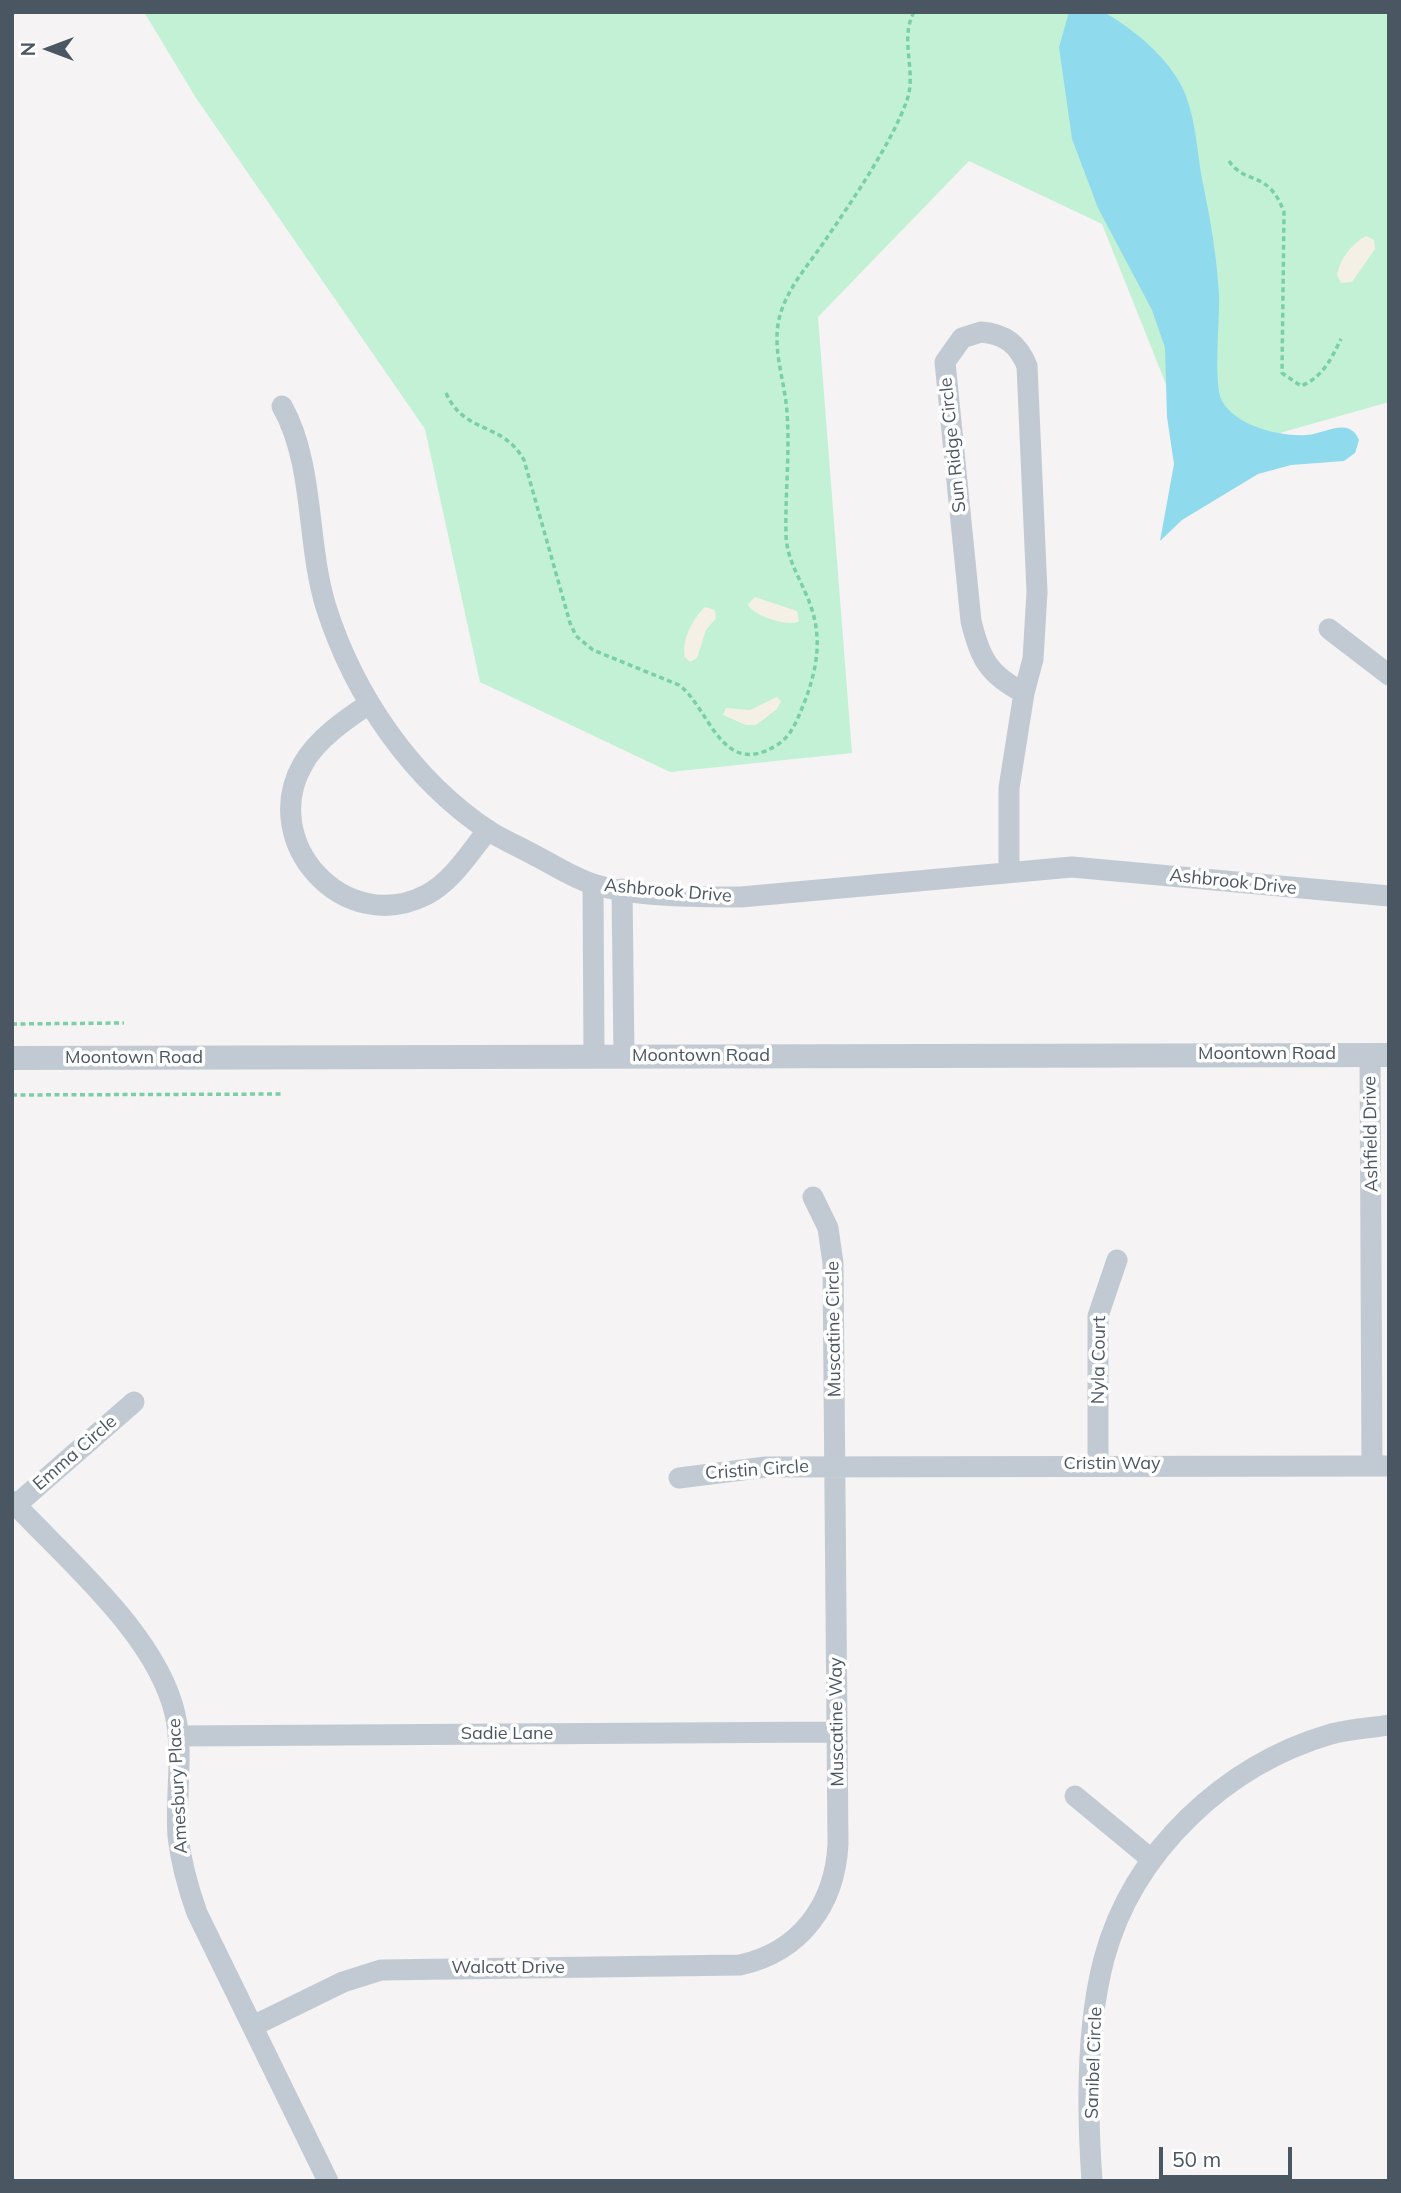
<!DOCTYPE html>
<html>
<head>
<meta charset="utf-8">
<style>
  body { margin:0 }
  #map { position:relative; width:1401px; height:2193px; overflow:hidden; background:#f5f3f3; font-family:Mulish,sans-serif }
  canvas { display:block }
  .frame { position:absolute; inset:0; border:14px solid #4a5661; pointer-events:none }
  .north { position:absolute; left:14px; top:14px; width:70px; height:70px; -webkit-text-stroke:5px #fff; paint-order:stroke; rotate:270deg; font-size:19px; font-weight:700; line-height:28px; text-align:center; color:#4a5661 }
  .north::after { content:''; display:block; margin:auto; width:24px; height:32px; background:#4a5661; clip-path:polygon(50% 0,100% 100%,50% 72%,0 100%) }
  .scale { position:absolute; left:1159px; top:2147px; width:133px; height:32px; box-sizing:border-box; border:4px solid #4a5661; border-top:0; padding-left:9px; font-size:21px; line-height:24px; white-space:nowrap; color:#4a5661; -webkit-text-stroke:5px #fff; paint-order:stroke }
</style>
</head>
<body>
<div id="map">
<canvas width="1401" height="2193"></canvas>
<div class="frame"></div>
<div class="north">N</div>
<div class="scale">50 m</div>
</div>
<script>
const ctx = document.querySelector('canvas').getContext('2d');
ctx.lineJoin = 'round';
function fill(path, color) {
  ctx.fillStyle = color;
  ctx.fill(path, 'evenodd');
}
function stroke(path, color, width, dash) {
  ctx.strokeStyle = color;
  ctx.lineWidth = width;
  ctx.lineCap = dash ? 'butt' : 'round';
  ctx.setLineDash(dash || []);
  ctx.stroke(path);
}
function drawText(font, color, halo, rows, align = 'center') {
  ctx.font = font + ' Mulish,sans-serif';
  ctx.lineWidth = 7;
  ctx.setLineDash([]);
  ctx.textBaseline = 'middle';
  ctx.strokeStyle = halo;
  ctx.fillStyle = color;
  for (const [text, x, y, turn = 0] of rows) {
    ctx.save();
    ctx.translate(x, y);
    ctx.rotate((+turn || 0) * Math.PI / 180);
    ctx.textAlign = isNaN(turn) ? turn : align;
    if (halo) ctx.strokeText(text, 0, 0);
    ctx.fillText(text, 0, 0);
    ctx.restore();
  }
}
const green = new Path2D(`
  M144,12H1389V402L1195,457L1102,224L969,161L818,317L852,753L670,772L480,682L425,429L196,98Z`);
const sand = new Path2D(`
  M1366,236L1374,240L1375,249L1352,282L1341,283L1337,275C1340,259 1351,244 1366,236Z
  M755,597L797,611L799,621C789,628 751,615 748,604Z
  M705,607L715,610L716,618L706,630L697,658L690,662L685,657C681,641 693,618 705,607Z
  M777,697L781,701L777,709L756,725H746L723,715L726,708L750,710Z`);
const water = new Path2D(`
  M1069,12C1078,12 1097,9 1105,13C1136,30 1174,63 1186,96C1196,123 1197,151 1202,179C1210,218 1217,256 1219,295C1220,318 1213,384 1222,401C1236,426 1280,437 1307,435C1325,434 1349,416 1359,440L1355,453L1344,461L1291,465L1258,474L1182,520L1160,541L1174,464L1167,417L1165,348L1152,310L1098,208L1072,139L1059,47Z`);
const path = new Path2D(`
  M1229,161C1246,186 1268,169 1284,212L1282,373L1301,386C1323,377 1331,359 1341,339
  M446,393C465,435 502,421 524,460L570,623L576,636L593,650L679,685C710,708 721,780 777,745C793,735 798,717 805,701C819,663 823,632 806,594C797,573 787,558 786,535C785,494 790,454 787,413C785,378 769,344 782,309C791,284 809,264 824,242C850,204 892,143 907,100C917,72 899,39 914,12
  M12,1024L124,1023
  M12,1095L282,1094`);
const minor = new Path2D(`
  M981,332C1005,334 1018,344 1027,366L1037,592L1033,659L1024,693C989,675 980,659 971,621L945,362L962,338Z
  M282,406C315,465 306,542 326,607C354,695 411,779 489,831C503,840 520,847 536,856C554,865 573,878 593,884C633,897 698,897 741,897L1072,867L1389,896
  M1329,629L1389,675
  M369,704C346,719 317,739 303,764C258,842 344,937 426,895C452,882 470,852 488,830
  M1009,871V788L1024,693
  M593,884L594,1056
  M622,889L624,1056
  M1370,1055L1372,1466
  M1098,1464V1316L1117,1260
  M679,1478L766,1467L1389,1466
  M12,1501C67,1560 157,1635 175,1714C184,1753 175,1796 178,1836C181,1863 188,1888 197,1913L328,2181
  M16,1505L134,1402
  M178,1736L836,1732
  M1075,1796L1151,1859
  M253,2026L343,1982L381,1970L740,1965C800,1952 835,1905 838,1844L833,1263L828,1228L813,1197
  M1092,2181C1087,2111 1086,2027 1104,1959C1133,1851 1225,1765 1331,1734C1350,1729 1370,1728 1389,1725`);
const tertiary = new Path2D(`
  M12,1058L1389,1055`);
const streetNames = [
  ["Sun Ridge Circle",953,445,-96],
  ["Ashbrook Drive",1233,882,6],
  ["Ashbrook Drive",668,891,5],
  ["Moontown Road",1267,1054],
  ["Moontown Road",701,1056],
  ["Moontown Road",134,1058],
  ["Ashfield Drive",1371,1134,-91],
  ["Muscatine Circle",834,1329,-91],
  ["Nyla Court",1099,1360,-89],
  ["Emma Circle",75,1453,-41],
  ["Cristin Way",1112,1464],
  ["Cristin Circle",757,1470,-4],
  ["Muscatine Way",837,1722,-91],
  ["Sadie Lane",507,1734],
  ["Amesbury Place",178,1786,-93],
  ["Walcott Drive",508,1968],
  ["Sanibel Circle",1094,2063,-88]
];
fill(green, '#c3f1d5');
fill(sand, '#f5f0e5');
fill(water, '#90daee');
stroke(path, '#7ad0a6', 3.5, [5, 3.5]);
stroke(minor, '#c1cad2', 21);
stroke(tertiary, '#c1cad2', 24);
drawText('18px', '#4a5661', '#fff', streetNames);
</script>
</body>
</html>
